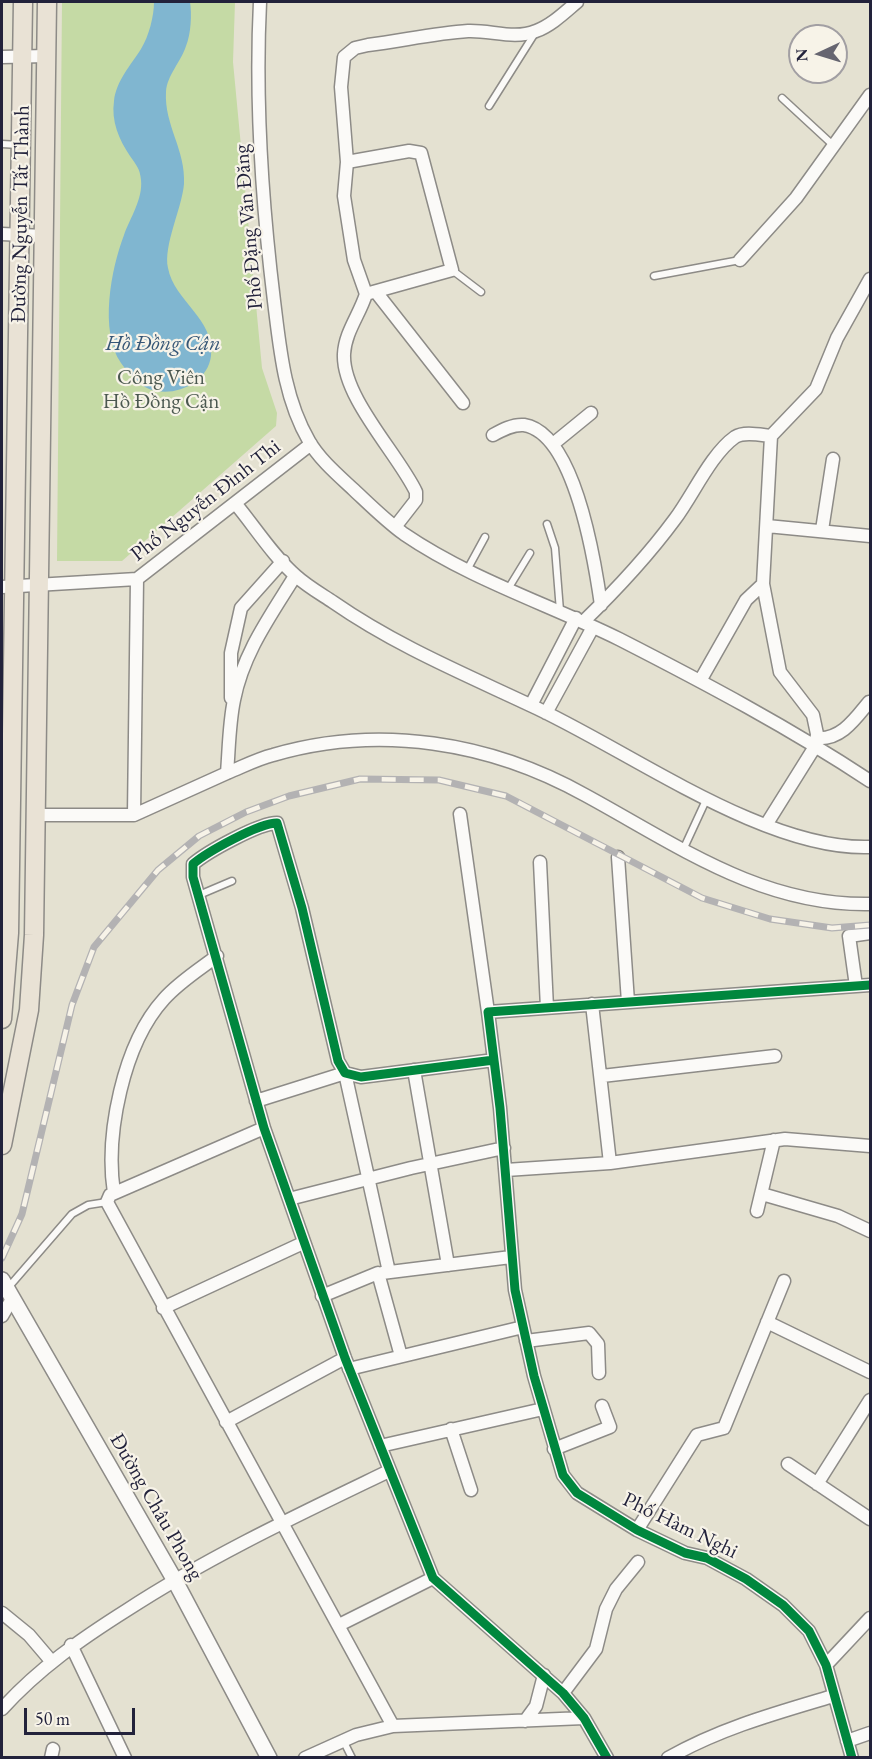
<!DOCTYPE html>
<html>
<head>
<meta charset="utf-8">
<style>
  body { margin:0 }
  #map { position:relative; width:872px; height:1759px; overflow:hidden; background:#e4e1d1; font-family:"EB Garamond",serif }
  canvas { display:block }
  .frame { position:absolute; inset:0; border:3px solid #22223b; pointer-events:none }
  .north { position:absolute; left:788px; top:24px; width:60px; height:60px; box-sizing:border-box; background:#f7f3e8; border:2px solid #a29fa3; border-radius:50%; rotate:266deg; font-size:16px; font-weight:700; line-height:24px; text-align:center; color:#22223b }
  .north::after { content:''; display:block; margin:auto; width:21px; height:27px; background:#666570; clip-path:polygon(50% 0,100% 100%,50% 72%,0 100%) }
  .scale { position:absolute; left:24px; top:1708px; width:111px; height:27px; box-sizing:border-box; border:3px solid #22223b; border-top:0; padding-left:8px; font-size:18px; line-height:21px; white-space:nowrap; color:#22223b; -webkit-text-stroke:4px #f7f3e8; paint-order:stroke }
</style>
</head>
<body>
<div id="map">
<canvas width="872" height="1759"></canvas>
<div class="frame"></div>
<div class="north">N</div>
<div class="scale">50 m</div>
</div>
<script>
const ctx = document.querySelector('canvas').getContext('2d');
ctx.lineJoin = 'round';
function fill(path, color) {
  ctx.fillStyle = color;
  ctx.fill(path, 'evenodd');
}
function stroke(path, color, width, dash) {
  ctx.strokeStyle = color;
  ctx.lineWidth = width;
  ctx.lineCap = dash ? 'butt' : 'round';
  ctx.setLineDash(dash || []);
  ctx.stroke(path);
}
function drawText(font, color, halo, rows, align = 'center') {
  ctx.font = font + ' "EB Garamond",serif';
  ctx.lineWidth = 4.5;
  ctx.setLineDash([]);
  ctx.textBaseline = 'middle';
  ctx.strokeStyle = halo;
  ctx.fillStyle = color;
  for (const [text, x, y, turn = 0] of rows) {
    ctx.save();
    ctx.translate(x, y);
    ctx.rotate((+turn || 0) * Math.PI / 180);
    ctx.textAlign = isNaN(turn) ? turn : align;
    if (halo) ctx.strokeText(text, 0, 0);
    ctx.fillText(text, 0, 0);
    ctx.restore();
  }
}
const green = new Path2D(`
  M62,2H235L233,62L262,368L277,413L276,426L122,561H57Z`);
const water = new Path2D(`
  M154,2H190C192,14 191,34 186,46C181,62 167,75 166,92C164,125 186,150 184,184C182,208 163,246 168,268C174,301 215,319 211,356C207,389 158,404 136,380C131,375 125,369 121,363C99,331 111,269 124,235C130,218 143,199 141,180C140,168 136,165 130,156C119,140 111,121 114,101C116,81 131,65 141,49C149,36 154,16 154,2Z`);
const service = new Path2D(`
  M782,98L834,146
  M489,106L535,33
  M2,144L19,145
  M452,270L481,292
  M654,276L740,260
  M547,524L555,548L560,611
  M467,570L485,537
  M508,589L530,553
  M683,850L707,798
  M199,895L232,881
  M7,1289L72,1214L88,1205L107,1202
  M343,1740L352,1758`);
const minor = new Path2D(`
  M260,2C255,101 262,203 274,301C280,349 284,398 309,441C319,459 339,476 354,490C370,505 386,521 404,534C470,579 548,604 619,639C705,683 790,728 870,781
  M2,57L46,56
  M347,162L409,151L421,153L452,270L366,294L354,260L344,196L347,162L341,87L344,57L355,48L368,45C401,41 435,33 468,31C491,30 514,40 536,31C552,25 565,12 577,2
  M2,234L43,236
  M740,260L796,198L870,95
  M376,292L463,403
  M366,294C360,314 345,332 344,354C342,397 398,454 416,492V500L395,527
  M493,435C502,430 513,424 524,425C575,433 595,563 601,605
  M553,444L591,413
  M235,503C255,527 273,556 296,576C307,586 321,594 333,602C395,645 462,673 530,705C627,749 764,851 870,847
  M767,526L870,536
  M822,530L833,459
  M2,587L137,579L311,444
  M583,622C617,589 647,557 675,519C693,495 711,454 735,437C744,431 761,435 771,436
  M700,681L746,600L763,584
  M231,698V653L241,608L283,561
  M531,705L576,618
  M546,713L593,627
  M817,738C841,740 855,719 869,702
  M227,773C242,767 257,759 273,755C379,724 490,742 585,795C677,845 761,906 870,904
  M460,814L488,1012
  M35,815H134L227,773C229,749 229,724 234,700C243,653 271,615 295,576
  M134,815L137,579
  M766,825L816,745L817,734L813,715L780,672L763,584L771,436L816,389L837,338L870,279
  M618,857L628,1002
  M540,862L547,1008
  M856,986L849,936L870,933
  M592,1004L610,1163
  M494,1060L361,1077L345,1073L338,1061L302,908L277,823C259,823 207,852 193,864V877L264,1128L345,1358L433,1578L563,1693L584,1718L607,1758
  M414,1070L448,1265
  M602,1076L775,1056
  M256,1101L345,1073L389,1272
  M264,1128L110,1195L107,1202L393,1726
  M506,1170L610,1163L785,1139L870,1146
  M114,1193C105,1135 123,1044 164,999C179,982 200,969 217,956
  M762,1194L838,1216L870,1231
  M289,1199L411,1168L504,1148
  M757,1211L774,1140
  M382,1273L511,1257
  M322,1296L378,1273L401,1356
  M163,1308L303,1243
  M2,1316L12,1299
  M767,1322L870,1372
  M526,1341L589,1333L598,1344L599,1373
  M349,1369L523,1327
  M226,1422L345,1358
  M451,1429L471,1490
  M380,1446L543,1409
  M554,1449L610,1427L602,1406
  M788,1464L870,1519
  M817,1484L870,1400
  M637,1530L697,1435L724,1428L784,1281
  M2,1613L29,1635L52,1662
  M339,1625L433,1578
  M71,1645L125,1758
  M826,1665L870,1618
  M563,1693L596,1649L606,1609L616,1589L638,1562
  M2,1709C38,1669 81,1639 127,1610C210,1556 300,1514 389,1471
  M525,1721L536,1706L544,1675
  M847,1741L870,1733
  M51,1758L53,1749
  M305,1758L356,1735L393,1726L584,1718
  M668,1758C721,1728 776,1713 833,1696
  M852,1758L826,1665L809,1631L783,1605L746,1579L707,1558L685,1553L637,1530L577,1493L563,1475L534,1376L515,1290L500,1108L488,1012L870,985`);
const tertiary = new Path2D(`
  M2,1280L174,1579L269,1758`);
const primary = new Path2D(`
  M2,1019L9,933L23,2
  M2,1145L29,1010L34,935L47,2`);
const rail = new Path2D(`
  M2,1258L22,1214L72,1005L94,947L158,870L199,836L246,812L289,796L360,779L439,780L506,796L702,898L770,919L832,928L870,925`);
const cycleway = new Path2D(`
  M494,1060L361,1077L345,1073L338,1061L302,908L277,823C259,823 207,852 193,864V877L264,1128L345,1358L433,1578L563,1693L584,1718L607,1758
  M852,1758L826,1665L809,1631L783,1605L746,1579L707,1558L685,1553L637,1530L577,1493L563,1475L534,1376L515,1290L500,1108L488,1012L870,985`);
const streetNames = [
  ["Đường Nguyễn Tất Thành",21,214,-89],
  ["Phố Đặng Văn Đăng",249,227,-95],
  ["Phố Nguyễn Đình Thi",206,501,-38],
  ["Đường Châu Phong",156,1507,60],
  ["Phố Hàm Nghi",680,1526,26]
];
const parkNames = [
  ["Công Viên",161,378],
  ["Hồ Đồng Cận",161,402]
];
const waterNames = [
  ["Hồ Đồng Cận",163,344]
];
fill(green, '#c5daa5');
fill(water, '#80b6d0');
stroke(service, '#8d8b87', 9);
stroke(minor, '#8d8b87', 15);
stroke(tertiary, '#8d8b87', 18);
stroke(primary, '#8d8b87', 21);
stroke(service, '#fbfaf8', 6);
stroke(minor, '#fbfaf8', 12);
stroke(tertiary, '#fbfaf8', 15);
stroke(primary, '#e9e2d5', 18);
stroke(rail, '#b3b2b3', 7);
stroke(rail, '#f7f3e8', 4.5, [14]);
stroke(cycleway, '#00873e', 9);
drawText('21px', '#22223b', '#f7f3e8', streetNames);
drawText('21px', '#4b5850', '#f7f3e8', parkNames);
drawText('italic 22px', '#365676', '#f7f3e8', waterNames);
</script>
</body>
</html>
